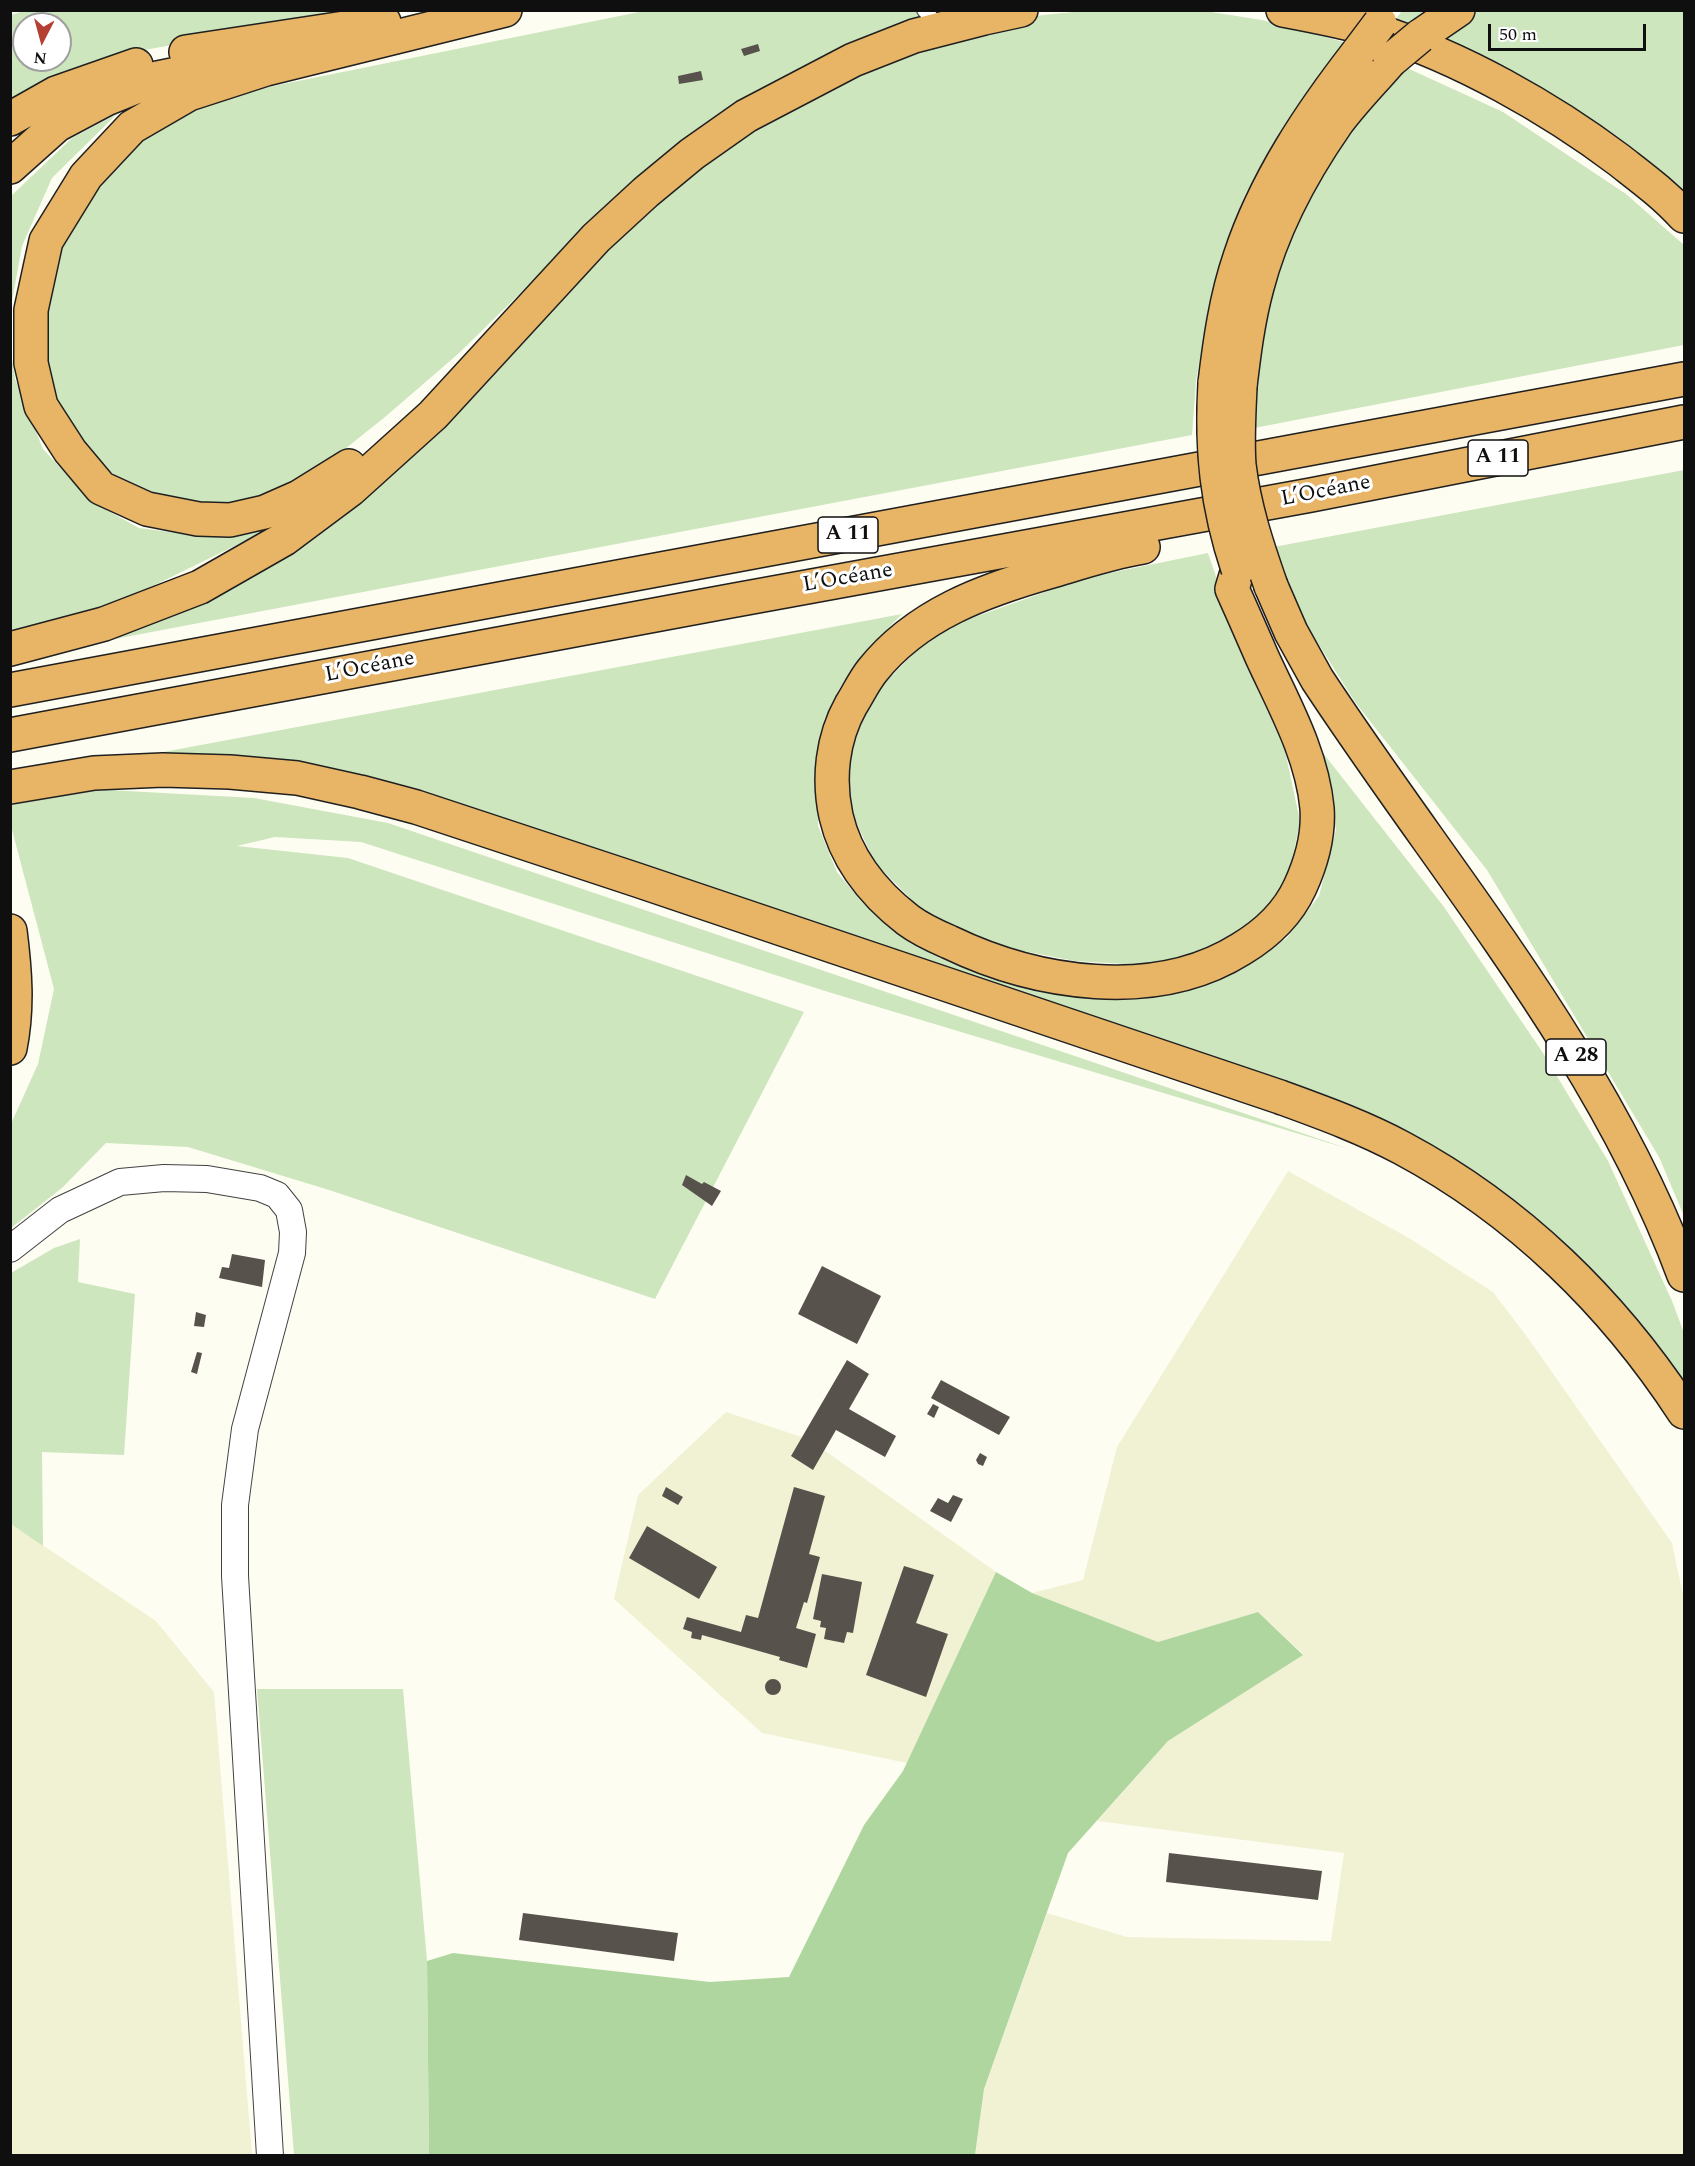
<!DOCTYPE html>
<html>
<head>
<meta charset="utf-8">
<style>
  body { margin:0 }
  #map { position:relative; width:1695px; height:2166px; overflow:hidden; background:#fefdf2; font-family:Spectral,serif }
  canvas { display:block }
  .frame { position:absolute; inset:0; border:12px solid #0f0f0f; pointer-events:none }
  .north { position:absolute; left:12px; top:12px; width:60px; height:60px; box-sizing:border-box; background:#fff; border:2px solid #9f9f9f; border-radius:50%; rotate:186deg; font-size:16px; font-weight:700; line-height:24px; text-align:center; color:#0f0f0f }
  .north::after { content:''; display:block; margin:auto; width:21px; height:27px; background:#b43f32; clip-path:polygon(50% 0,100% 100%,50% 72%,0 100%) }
  .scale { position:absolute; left:1488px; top:24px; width:158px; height:27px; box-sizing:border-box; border:3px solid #0f0f0f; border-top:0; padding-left:8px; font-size:18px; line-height:21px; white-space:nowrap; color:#0f0f0f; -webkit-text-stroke:4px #fff; paint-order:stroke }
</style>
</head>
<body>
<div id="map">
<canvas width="1695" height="2166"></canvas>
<div class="frame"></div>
<div class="north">N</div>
<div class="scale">50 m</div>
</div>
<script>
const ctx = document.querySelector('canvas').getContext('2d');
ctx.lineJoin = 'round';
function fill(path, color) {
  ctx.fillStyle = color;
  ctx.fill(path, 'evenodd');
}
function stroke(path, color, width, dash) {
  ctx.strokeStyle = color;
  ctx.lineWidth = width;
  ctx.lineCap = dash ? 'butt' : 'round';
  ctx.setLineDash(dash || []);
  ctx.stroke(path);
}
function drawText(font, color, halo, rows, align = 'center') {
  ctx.font = font + ' Spectral,serif';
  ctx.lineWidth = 6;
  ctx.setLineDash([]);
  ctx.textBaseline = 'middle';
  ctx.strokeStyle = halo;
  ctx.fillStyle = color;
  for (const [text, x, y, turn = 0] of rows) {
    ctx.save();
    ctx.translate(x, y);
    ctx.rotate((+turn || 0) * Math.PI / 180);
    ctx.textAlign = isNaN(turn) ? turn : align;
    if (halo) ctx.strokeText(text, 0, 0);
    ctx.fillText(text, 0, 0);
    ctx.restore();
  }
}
const farmland = new Path2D(`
  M1288,1171L1409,1238L1493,1292L1528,1338L1672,1543L1684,1600V2155L975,2156L984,2089L1047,1913L1127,1937L1331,1941L1344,1853L1097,1821L1168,1741L1303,1654L1258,1612L1158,1642L1032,1593L1083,1580L1117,1447Z
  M726,1412L802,1437L824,1450L996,1572L907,1763L762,1733L614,1599L638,1495Z
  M11,1524L156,1621L214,1692L252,2155H11Z`);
const green = new Path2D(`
  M24,11H361L111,56L53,77L11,102V15ZM24,24H60V60H24Z
  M644,11H971L912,27L588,227L458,354L385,417L316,472L244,503L203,507L164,501L128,485L97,461L63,420L44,372L41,312L65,231L135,138L180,113L224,96Z
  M1084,11H1205L1262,20L1347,43L1302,105L1245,194L1206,323L1196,381L1192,435L83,645L171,617L262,570L640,207L826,81L1023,17Z
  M1402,11H1438L1409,32L1390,26Z
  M1478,11H1684V202L1436,41Z
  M1405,67L1503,112L1626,194L1684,245V345L1249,429L1253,356L1292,220L1360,110Z
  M117,114L52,178L22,246L11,307V196L72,138Z
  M10,344L15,379L43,449L92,502L139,528L185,534L245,528L296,516L120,602L33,626L11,630Z
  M1684,470V1216L1659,1157L1487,870L1355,702L1280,583L1268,548Z
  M1208,553L1223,597L1281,732L1300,821L1287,886L1246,930L1203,953L1142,965L1075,961L1013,949L954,931L915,903L875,863L852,813L849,763L858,722L877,691L915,652L955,624L1085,578Z
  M902,614L867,650L839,689L824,720L817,778L818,826L837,872L861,901L890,927L936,953L1165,993L1223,978L1286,939L1319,896L1336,830L1323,753L1444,907L1543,1053L1608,1161L1672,1301L1684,1333V1386L1509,1198L634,867L439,797L318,769L99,764Z
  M91,789L254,798L388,823L1349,1149L825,991L361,842L275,837L237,846L348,858L804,1012L655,1299L329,1190L188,1147L106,1143L62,1188L11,1228L10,1126L38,1064L54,989L11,826V804Z
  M80,1239L78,1282L135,1294L124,1455L42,1452L43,1546L11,1524V1273L54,1248Z
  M257,1689H403L427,1961L429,2155H294Z`);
const forest = new Path2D(`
  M996,1572L1032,1593L1158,1642L1258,1612L1303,1655L1168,1741L1068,1853L984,2089L975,2155H429L427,1961L453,1953L710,1982L789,1977L864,1825L903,1771Z`);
const building = new Path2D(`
  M758,44L760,51L744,56L741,49Z
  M701,71L703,80L679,84L678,76Z
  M686,1175L702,1184L704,1182L721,1191L712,1206L682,1185Z
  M232,1254L265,1260L262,1287L219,1278L222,1267L229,1268Z
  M822,1266L881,1296L857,1344L798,1314Z
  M196,1312L206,1315L204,1327L194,1326Z
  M197,1352L202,1353L197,1374L191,1372Z
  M847,1360L869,1374L849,1409L896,1436L885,1457L836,1430L813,1470L791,1456Z
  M941,1380L1010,1417L999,1435L931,1398Z
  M933,1404L939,1407L934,1418L927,1414Z
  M980,1453L987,1457L983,1466L978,1464L976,1460Z
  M666,1487L683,1497L678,1505L662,1496Z
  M794,1487L825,1496L809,1554L820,1557L807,1603L804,1602L796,1628L816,1634L807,1668L779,1660L780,1657L702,1635L701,1640L691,1638L692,1632L683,1629L687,1617L741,1632L746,1615L758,1618Z
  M953,1495L963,1499L951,1522L930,1511L938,1498L948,1503Z
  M647,1526L717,1567L699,1599L629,1558Z
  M904,1566L934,1575L916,1623L948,1634L926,1697L866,1675Z
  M822,1574L862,1582L853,1633L847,1632L844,1643L824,1639L826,1628L820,1627L821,1621L813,1619Z
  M765 1687a8 8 0 1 1 16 0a8 8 0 1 1-16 0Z
  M1169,1853L1322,1871L1318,1900L1166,1882Z
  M523,1913L678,1933L674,1961L519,1940Z`);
const service = new Path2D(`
  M924,10L940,27`);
const minor = new Path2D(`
  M10,1249L60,1210L120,1182L164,1178L207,1179L260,1188L277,1195L289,1210L293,1232L292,1253L245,1429L235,1505V1576L270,2156`);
const motorway = new Path2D(`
  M1283,10C1315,16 1347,22 1377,31C1460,57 1550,108 1619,160C1642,178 1664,194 1684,216
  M1420,36L1458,10
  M186,52L384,22
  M10,119L56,93L136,65
  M10,167L57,125L106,99L158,78L221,65
  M1215,383C1220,341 1226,298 1240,257C1265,181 1310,114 1359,51
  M1240,386C1244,353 1248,320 1257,287C1272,229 1302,173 1336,124C1352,102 1372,82 1390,61
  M349,466L299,497L265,512L230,520L198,519L147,509L101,488L70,451L41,406L31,363V310L46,241L86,176L132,127L189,94L266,69L505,10
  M1143,547C1112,552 1082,562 1052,571C985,590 917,614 872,671C864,681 858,694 851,705C832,739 828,779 836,816C846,859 873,893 908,920C920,929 935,936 949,942C1036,984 1155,1003 1241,949C1266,934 1288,913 1300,887C1311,863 1319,835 1317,808C1312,754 1284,705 1262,657C1252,634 1242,611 1232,589L1238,569
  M1271,586L1291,632L1317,679C1445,874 1602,1054 1684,1275
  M10,649L104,624L200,587L284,539L351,489L433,415L596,238L646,192L692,154L746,116L853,60L914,36L984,18L1021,10
  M10,690L1684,379
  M10,735L730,601L1311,495L1684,422
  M10,787L94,773L163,770L230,772L297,778L360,792L416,807L637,880L1280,1097C1321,1112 1363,1127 1402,1148C1518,1210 1613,1303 1684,1412
  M10,931C15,970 18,1008 10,1048`);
const motorwayBridge = new Path2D(`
  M1359,51L1380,23
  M1390,61L1420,36
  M1215,383C1211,450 1217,506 1238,569
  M1240,386C1239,412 1237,439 1239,465C1244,507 1257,546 1271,586`);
const shields = [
  [1498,458,60],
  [848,535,60],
  [1576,1057,60]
];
const shieldNames = [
  ["A 11",1498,458],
  ["A 11",848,535],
  ["A 28",1576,1057]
];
const streetNames = [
  ["L’Océane",1326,492,-11],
  ["L’Océane",848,579,-10],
  ["L’Océane",370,668,-11]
];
fill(farmland, '#f1f2d4');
fill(green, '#cde6be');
fill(forest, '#b0d69f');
fill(building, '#57524c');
stroke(service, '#424242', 16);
stroke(minor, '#424242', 28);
stroke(motorway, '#202020', 36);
stroke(service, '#fff', 14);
stroke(minor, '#fff', 26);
stroke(motorway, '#e8b466', 33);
stroke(motorwayBridge, '#202020', 36, []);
stroke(motorwayBridge, '#e8b466', 33);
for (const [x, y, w] of shields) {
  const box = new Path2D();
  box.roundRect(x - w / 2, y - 18, w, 36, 4.5);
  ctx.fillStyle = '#fff';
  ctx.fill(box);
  stroke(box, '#0f0f0f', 1.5);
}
drawText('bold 21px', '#0f0f0f', null, shieldNames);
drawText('22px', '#0f0f0f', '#fff', streetNames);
</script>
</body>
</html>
